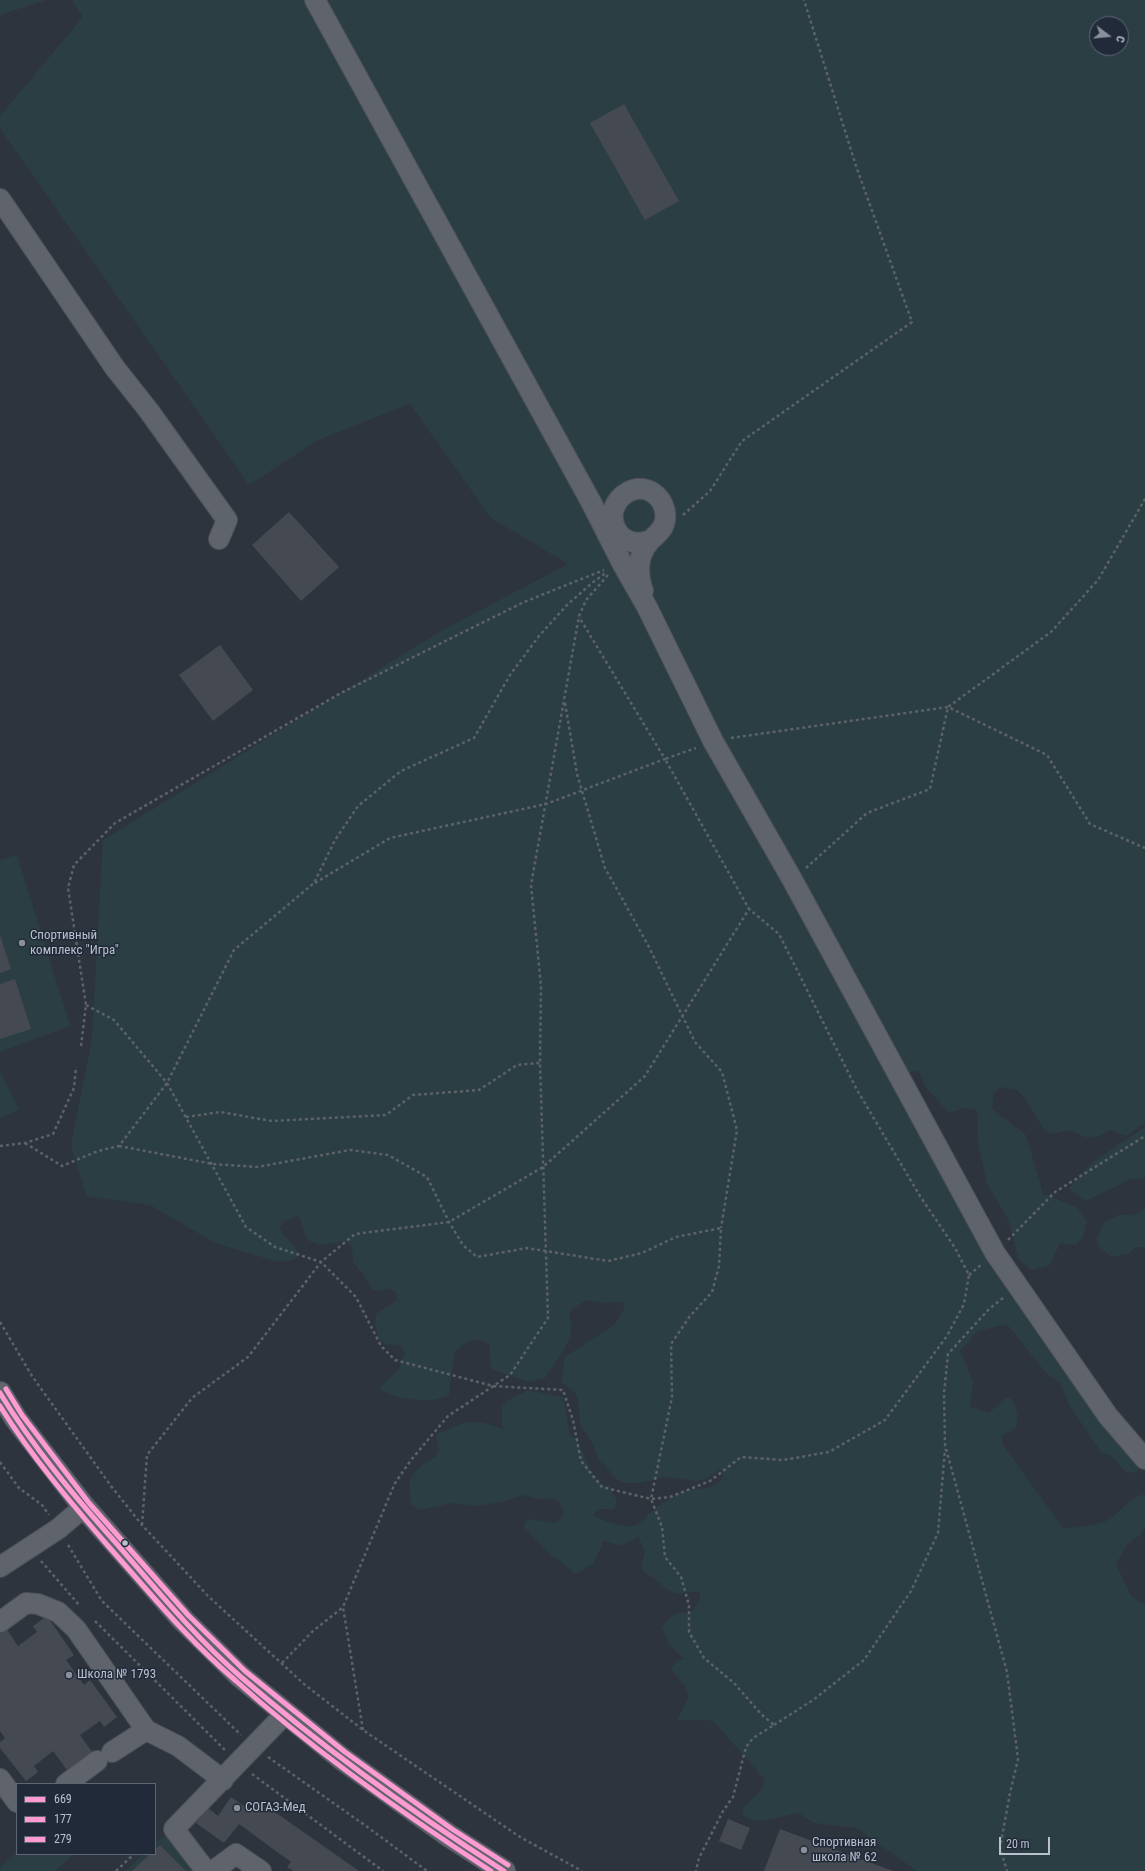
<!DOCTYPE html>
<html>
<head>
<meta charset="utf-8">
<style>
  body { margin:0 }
  #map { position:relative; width:1145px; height:1871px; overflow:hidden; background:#2e343e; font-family:"Roboto Condensed",sans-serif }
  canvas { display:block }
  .legend { position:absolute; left:16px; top:1783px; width:140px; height:72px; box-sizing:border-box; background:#212a39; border:1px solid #5e6674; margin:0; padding:5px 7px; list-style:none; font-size:12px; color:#bac0cd }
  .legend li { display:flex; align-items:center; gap:8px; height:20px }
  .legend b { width:20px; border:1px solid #5e6674 }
  .north { position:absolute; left:1089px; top:16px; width:40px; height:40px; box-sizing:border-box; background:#212a39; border:1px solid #5e6674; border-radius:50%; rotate:106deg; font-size:11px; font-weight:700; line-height:16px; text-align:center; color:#bac0cd }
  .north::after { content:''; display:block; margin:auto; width:14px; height:18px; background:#898f9b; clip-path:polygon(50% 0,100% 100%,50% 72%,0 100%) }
  .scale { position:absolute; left:999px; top:1837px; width:51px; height:18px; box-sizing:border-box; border:2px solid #bac0cd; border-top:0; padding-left:5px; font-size:12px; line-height:14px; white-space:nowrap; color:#bac0cd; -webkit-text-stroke:3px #212a39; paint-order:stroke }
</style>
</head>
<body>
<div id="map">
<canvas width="1145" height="1871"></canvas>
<ul class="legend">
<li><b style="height:5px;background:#ff9ad2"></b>669</li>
<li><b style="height:5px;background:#ff9ad2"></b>177</li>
<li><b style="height:5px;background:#ff9ad2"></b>279</li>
</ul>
<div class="north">С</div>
<div class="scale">20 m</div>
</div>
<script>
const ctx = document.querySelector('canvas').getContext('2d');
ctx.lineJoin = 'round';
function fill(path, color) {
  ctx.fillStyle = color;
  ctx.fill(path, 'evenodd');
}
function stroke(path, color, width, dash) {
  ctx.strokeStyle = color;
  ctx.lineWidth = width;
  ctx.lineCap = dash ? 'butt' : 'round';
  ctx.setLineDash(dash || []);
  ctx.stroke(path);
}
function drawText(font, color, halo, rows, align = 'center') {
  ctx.font = font + ' "Roboto Condensed",sans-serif';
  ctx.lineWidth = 3;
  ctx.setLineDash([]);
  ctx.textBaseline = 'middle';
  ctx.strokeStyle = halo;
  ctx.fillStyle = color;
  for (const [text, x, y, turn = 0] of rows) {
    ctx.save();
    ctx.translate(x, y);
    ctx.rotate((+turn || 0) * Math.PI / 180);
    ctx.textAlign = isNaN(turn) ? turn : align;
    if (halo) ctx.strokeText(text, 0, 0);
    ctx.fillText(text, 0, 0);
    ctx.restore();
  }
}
const green = new Path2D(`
  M0,0H46L0,15Z
  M72,0H1145V1123L1126,1136L1110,1130C1091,1141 1089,1139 1069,1130L1052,1134L1045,1131L1023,1096L1016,1090L1001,1087L994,1093L992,1109L1026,1135L1043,1194L1076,1207L1087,1221L1083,1237L1076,1245L1060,1243L1050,1265L1032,1270L1019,1260L1008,1219L987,1183L978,1142L977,1110L965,1108L949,1113L925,1086L919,1071L910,1072L905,1078L1010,1282L1011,1298L1025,1307L1104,1427L1138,1457L1141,1464L1136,1472L1127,1473L1110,1455L1102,1453L1069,1405L1060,1383L1046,1373L1007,1324L978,1331L960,1351L973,1382L970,1407L989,1413L1007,1397L1014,1401L1018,1417L1016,1427L1002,1436V1444L1064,1529C1075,1527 1102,1525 1110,1519C1118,1513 1136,1493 1145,1495V1527L1140,1535L1127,1545L1116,1564L1131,1596L1145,1605V1871H917L856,1828L814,1823L799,1813C780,1815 760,1827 743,1815L742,1809L762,1789L765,1780L717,1725L709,1720H677L689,1696L686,1688L671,1669L677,1661L684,1659L668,1643L662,1627C672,1616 674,1610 690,1614L700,1600V1592C693,1591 690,1592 684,1593C671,1595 665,1587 656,1580C651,1575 646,1575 641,1569L645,1552L638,1536C623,1547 621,1547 604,1540L594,1563L576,1574L550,1554L523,1526L528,1519L553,1523L561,1519L564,1512L561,1504L554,1498L538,1499L523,1495L502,1502L475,1506L451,1503L426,1509H418L411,1504L409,1481L419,1467L435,1457L439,1450L436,1434L466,1422L484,1423L507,1430L502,1425V1407L507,1401L528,1390L563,1397L570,1435L577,1440L590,1470L600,1483L609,1487L617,1501L614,1509H599L593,1515C603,1522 623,1527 634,1526C640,1525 644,1518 648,1515C656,1508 675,1494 685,1491C700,1486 710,1494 723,1477L721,1469L704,1480L696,1481L665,1477L640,1483H624L617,1479L599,1460L593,1444L581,1426L578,1400L575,1392L561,1382L565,1357L614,1325L624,1310L623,1302L603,1303L587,1300L573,1308L569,1315C578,1339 557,1359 545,1378L529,1382L491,1369L489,1344L474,1339L459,1347L454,1354L449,1395C434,1405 393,1400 379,1388L398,1370L405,1354L401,1346L386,1344L379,1340L375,1323L376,1314L397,1300L396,1292L388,1288L380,1291L372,1289L364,1275L353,1262L352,1246L345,1241L321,1245L307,1240L299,1216L284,1221L280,1228C285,1240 295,1243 299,1255L293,1260L278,1262L215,1243L150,1205L86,1196L71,1145L92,1039L103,840L441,631L568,564L491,518L410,404L318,440L249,485L0,128V116L83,17ZM1097,24H1121V48H1097Z
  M17,855L70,1026L0,1052V860Z
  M1,1073L19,1109L0,1119V1074Z
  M1145,1127V1178L1132,1179L1085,1201L1069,1188L1090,1164Z
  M1145,1208V1247H1135L1130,1253L1112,1257L1099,1247L1097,1239L1104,1223L1118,1215H1134Z
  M170,1835L205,1871H186L160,1845L155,1850V1844L160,1839Z
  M17,1852V1854H74L55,1871H0V1868Z
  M144,1854H150L132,1871H125Z`);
const building = new Path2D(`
  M624,104L679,201L645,220L590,123Z
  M289,512L339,567L301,601L252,545Z
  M220,645L253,690L213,721L179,675Z
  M0,935L11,969L0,973Z
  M15,979L31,1029L0,1039V984Z
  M47,1616L74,1655L66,1660L84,1685L90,1680L117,1717L104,1727L100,1721L80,1735L92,1752L67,1770L53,1751L34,1766L38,1772L26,1781L0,1748V1742L5,1738L0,1731V1628L4,1625L18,1646L37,1632L33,1626Z
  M231,1797L248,1809L254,1801L270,1812L272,1810L359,1871H294L287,1867L291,1862L239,1824L224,1843L196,1823L207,1807L218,1816Z
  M728,1819L750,1828L741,1850L719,1841Z
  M780,1829L893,1871H764Z
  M160,1845L186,1871H132L150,1854H155V1850Z`);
const path = new Path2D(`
  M683,515L710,491L742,441L912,322L856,166L804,0
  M565,703L577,774L605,868L648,945L695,1042L722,1072L737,1130L721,1228
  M731,738L948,707L1047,755L1090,824L1145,848
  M806,868L867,813L930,789L948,707L1051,632L1098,580L1145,499
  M315,883L390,838L546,804L665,759L579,617
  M86,1005L114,1020L167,1083L246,1227L275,1247L321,1262L356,1297L381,1346L395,1360L493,1386L563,1390L573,1420L581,1461L602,1487L651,1499L670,1497L710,1481L741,1457L783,1460L829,1452L885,1420L947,1336L964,1304L969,1275L955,1248L920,1196L857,1090L779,934L749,909
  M81,1046L86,1005L68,888L74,865L115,823L341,693L524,602L604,570
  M186,1117L220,1112L272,1121L386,1115L413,1095L479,1090L517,1065L540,1063
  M25,1143L62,1166L98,1151L119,1146L167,1083L234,950L314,883L335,840L358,806L401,771L474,738L510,675L539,636L567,605L592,583L607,572
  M0,1146L25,1143L53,1134L74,1088L76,1067
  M119,1146L213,1164L257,1167L350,1150L388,1155L427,1177L449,1222L463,1245L477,1257L527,1248L608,1261L642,1253L676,1237L721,1228L719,1266L712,1292L690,1316L671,1344L672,1397L651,1499L662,1527L665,1557L681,1577L689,1605V1632L704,1658L734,1683L761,1714L774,1725L753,1738L746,1747L733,1797L723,1811L699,1858L696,1871
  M1008,1240L1055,1192L1145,1136
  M969,1275L981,1265
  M1003,1298L989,1309L948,1354L944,1393L945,1445L1007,1672L1018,1759L1010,1793L1000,1848L1007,1871
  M0,1322L32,1376L111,1486L142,1525L208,1596L304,1684L363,1730L520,1837L582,1871
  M0,1462L19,1488L42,1505L49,1515
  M142,1525L147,1455L192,1398L248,1357L321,1262L355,1234L449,1222L543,1167L645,1076L749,909L665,759L696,748
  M68,1545L102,1601L241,1735
  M41,1561L80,1606
  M95,1621L225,1750
  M282,1663L313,1631L342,1608
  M774,1725L813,1700L864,1660L911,1591L938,1533L945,1449
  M363,1730L343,1607L395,1483L411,1460L448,1416L510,1375L548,1318L540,1063L541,986L531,885L579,616L586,600L608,575
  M268,1757L366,1826L427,1871
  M252,1774L383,1871
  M116,1871L134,1854`);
const minor = new Path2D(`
  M315,0L591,502L622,563L647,607L713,741L793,881L995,1253L1108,1416L1145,1459
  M0,199L115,368L149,411L227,520L219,539
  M643,591C637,573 637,554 651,540C657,534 664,529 665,520C668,500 648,481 628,492C598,509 616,554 651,540
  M0,1567L58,1529L84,1507
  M0,1622L26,1603L38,1604L58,1612L76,1629L146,1730L178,1746L223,1780
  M112,1752L146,1730
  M0,1779L17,1802
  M66,1784L97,1761
  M206,1871L174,1829L285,1714
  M213,1871L236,1854L261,1871`);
const major = new Path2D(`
  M0,1393L16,1419L84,1507L183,1620L240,1676L341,1758L448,1835L504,1871`);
const bus1 = new Path2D(`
  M0,1393C33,1447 74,1496 116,1543C156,1589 195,1637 241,1677C323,1748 412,1812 504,1871`);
const bus2 = new Path2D(`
  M0,1406C31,1456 71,1503 109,1547C150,1593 189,1641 236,1681C314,1751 403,1814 491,1871`);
const bus3 = new Path2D(`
  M6,1389L22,1415L89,1503L188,1615L245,1671L345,1752L452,1829L508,1865`);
const markers = [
  [22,943,4,"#898f9b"],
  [125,1543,3.5,"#bac0cd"],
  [69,1675,4,"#898f9b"],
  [237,1808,4,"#898f9b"],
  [804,1850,4,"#898f9b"]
];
const poiNames = [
  ["Спортивный",30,936],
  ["комплекс \"Игра\"",30,951],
  ["Школа № 1793",77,1675],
  ["СОГАЗ-Мед",245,1808],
  ["Спортивная",812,1843],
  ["школа № 62",812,1858]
];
fill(green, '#2b3e44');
fill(building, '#454a52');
stroke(minor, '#4b4f57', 22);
stroke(major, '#4c515a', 24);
stroke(path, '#5c6268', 2.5, [3, 3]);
stroke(minor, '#5f636b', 20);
stroke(major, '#61656d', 22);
stroke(bus1, '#ff9ad2', 5);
stroke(bus2, '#ff9ad2', 5);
stroke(bus3, '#ff9ad2', 5);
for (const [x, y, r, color] of markers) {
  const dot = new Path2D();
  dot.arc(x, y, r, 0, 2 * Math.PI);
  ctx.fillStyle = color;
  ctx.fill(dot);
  stroke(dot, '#212a39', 1.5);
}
drawText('13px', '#bac0cd', '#212a39', poiNames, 'left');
</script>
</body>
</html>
